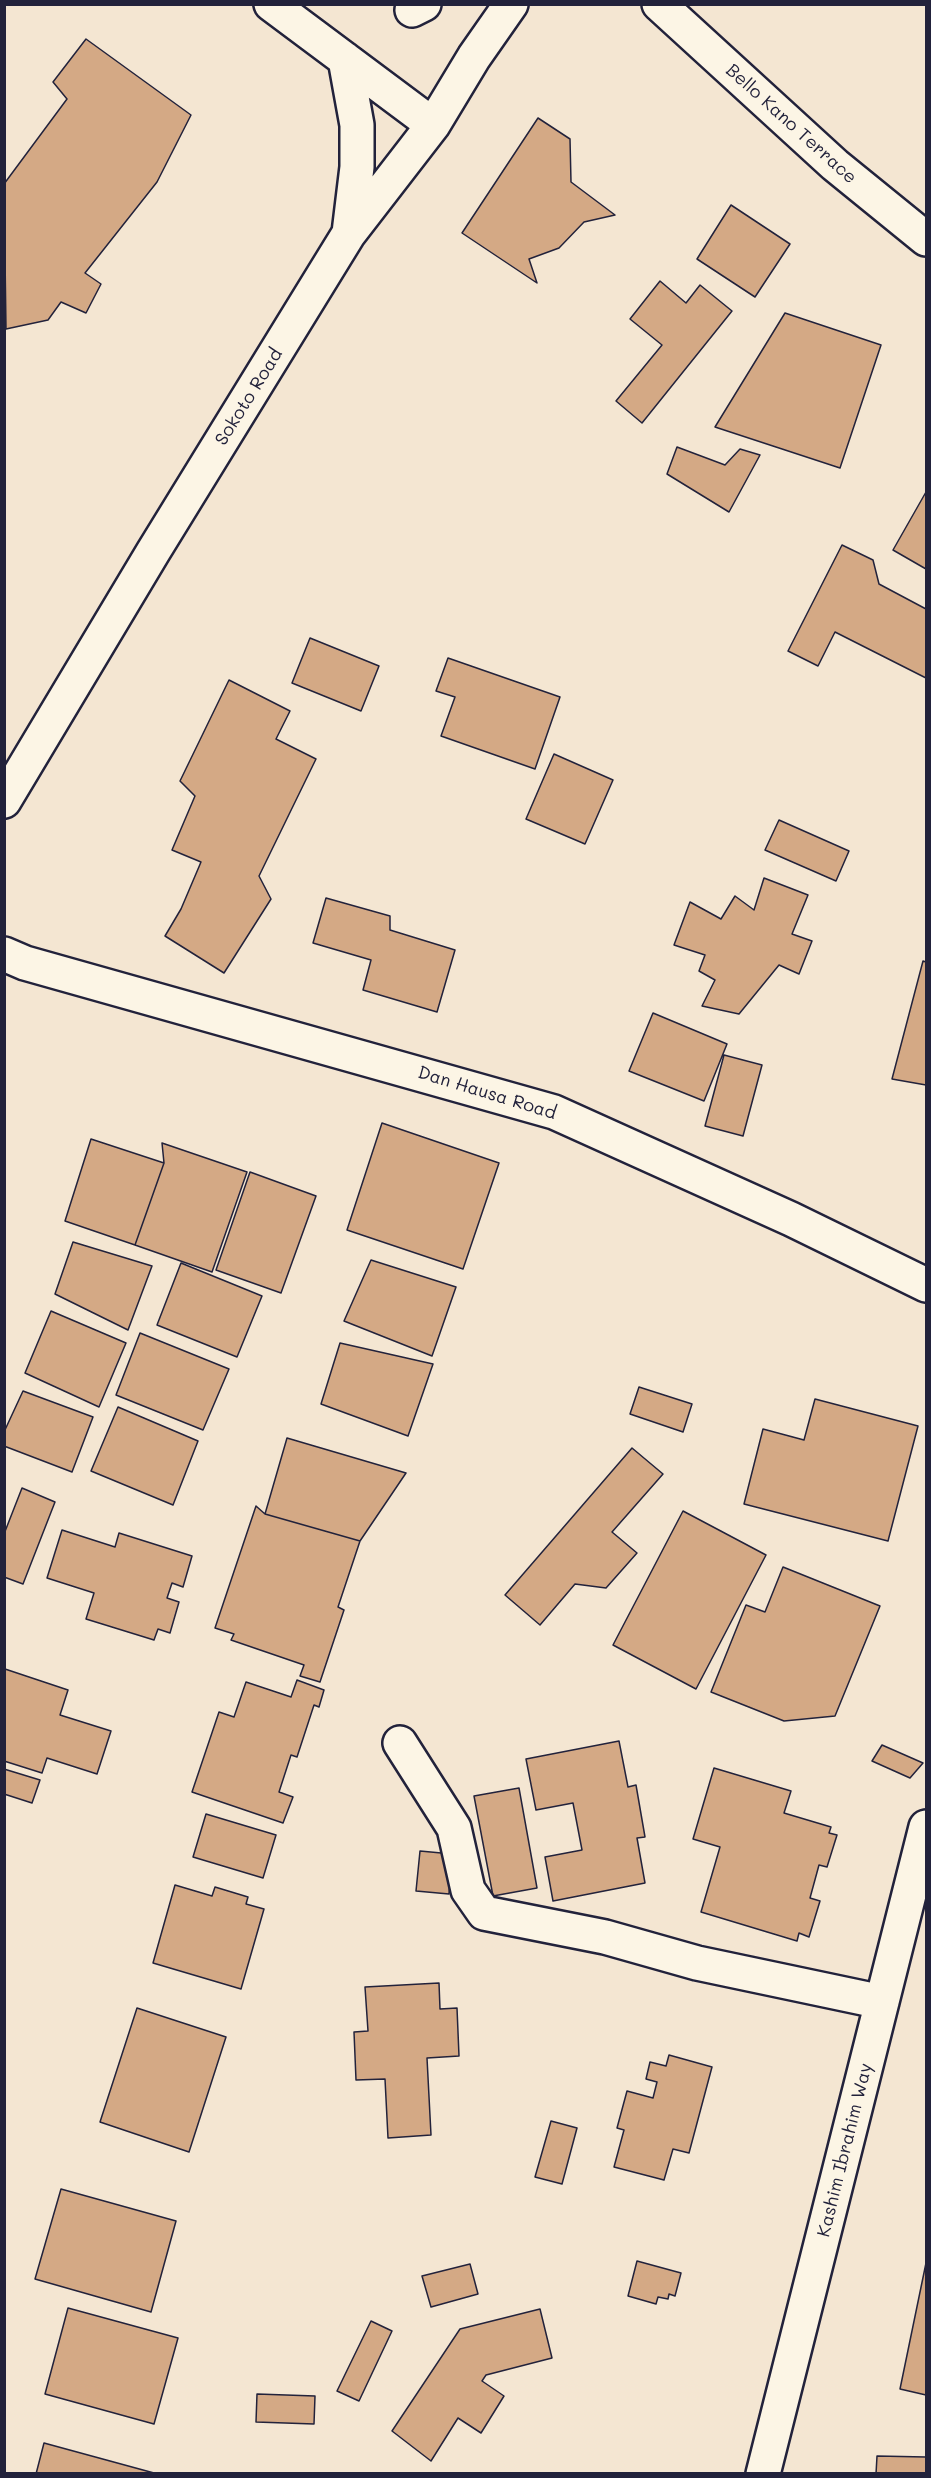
<!DOCTYPE html>
<html>
<head>
<meta charset="utf-8">
<style>
  body { margin:0 }
  #map { position:relative; width:931px; height:2478px; overflow:hidden; background:#f4e6d2; font-family:Mali,sans-serif }
  canvas { display:block }
  .frame { position:absolute; inset:0; border:6px solid #22223b; pointer-events:none }
</style>
</head>
<body>
<div id="map">
<canvas width="931" height="2478"></canvas>
<div class="frame"></div>
</div>
<script>
const ctx = document.querySelector('canvas').getContext('2d');
ctx.lineJoin = 'round';
function fill(path, color) {
  ctx.fillStyle = color;
  ctx.fill(path, 'evenodd');
}
function stroke(path, color, width, dash) {
  ctx.strokeStyle = color;
  ctx.lineWidth = width;
  ctx.lineCap = dash ? 'butt' : 'round';
  ctx.setLineDash(dash || []);
  ctx.stroke(path);
}
function drawText(font, color, halo, rows, align = 'center') {
  ctx.font = font + ' Mali,sans-serif';
  ctx.lineWidth = 4.5;
  ctx.setLineDash([]);
  ctx.textBaseline = 'middle';
  ctx.strokeStyle = halo;
  ctx.fillStyle = color;
  for (const [text, x, y, turn = 0] of rows) {
    ctx.save();
    ctx.translate(x, y);
    ctx.rotate((+turn || 0) * Math.PI / 180);
    ctx.textAlign = isNaN(turn) ? turn : align;
    if (halo) ctx.strokeText(text, 0, 0);
    ctx.fillText(text, 0, 0);
    ctx.restore();
  }
}
const building = new Path2D(`
  M86,39L191,115L157,182L85,273L101,284L86,313L61,302L48,320L6,329L4,184L67,99L53,82Z
  M538,118L570,139L571,182L615,215L584,222L559,248L529,259L537,283L462,233Z
  M731,205L790,244L755,297L697,259Z
  M660,281L686,303L700,285L732,311L642,423L616,401L662,345L630,319Z
  M785,313L881,345L840,468L715,427Z
  M677,447L725,465L740,449L760,455L729,512L667,474Z
  M926,492V569L893,550Z
  M842,545L873,560L879,584L926,609V678L835,632L818,666L788,651Z
  M310,638L379,666L361,711L292,683Z
  M448,658L560,697L535,769L441,736L455,697L436,691Z
  M229,680L290,711L276,739L316,759L259,876L271,899L224,973L165,936L181,909L201,862L172,850L195,796L180,781Z
  M554,754L613,780L585,844L526,819Z
  M779,820L849,851L836,881L765,850Z
  M764,878L808,895L792,934L812,941L799,974L779,965L739,1014L702,1006L715,980L699,971L705,955L674,945L690,902L721,919L735,896L754,910Z
  M326,898L390,916V930L455,950L437,1012L363,990L371,960L313,943Z
  M923,961L926,962V1085L892,1079Z
  M653,1013L727,1044L704,1101L629,1071Z
  M724,1055L762,1065L743,1136L705,1126Z
  M382,1123L499,1163L463,1269L347,1230Z
  M91,1139L164,1163L135,1245L65,1221Z
  M162,1143L247,1172L212,1272L135,1245L164,1163Z
  M250,1172L316,1196L281,1293L216,1270Z
  M73,1242L152,1266L128,1330L55,1294Z
  M371,1260L456,1287L432,1356L344,1321Z
  M181,1263L262,1296L237,1357L157,1325Z
  M51,1311L126,1343L99,1407L25,1373Z
  M140,1333L229,1369L203,1430L116,1395Z
  M340,1343L433,1364L408,1436L321,1404Z
  M639,1387L692,1404L683,1432L630,1414Z
  M23,1391L93,1417L72,1472L4,1446V1432Z
  M815,1399L918,1426L888,1541L744,1504L763,1429L804,1440Z
  M118,1407L198,1441L173,1505L91,1471Z
  M287,1438L406,1473L360,1541L265,1514Z
  M632,1448L663,1474L612,1532L637,1553L606,1588L575,1584L540,1625L505,1595Z
  M22,1488L55,1502L23,1584L4,1577V1534Z
  M256,1506L265,1514L360,1541L338,1607L344,1610L320,1682L300,1676L304,1665L231,1640L234,1634L215,1628Z
  M683,1511L766,1555L696,1689L613,1645Z
  M62,1530L115,1547L119,1533L192,1556L183,1587L172,1583L167,1598L179,1602L170,1633L158,1629L154,1640L86,1619L94,1593L47,1578Z
  M783,1567L880,1606L835,1716L784,1721L711,1692L746,1605L765,1612Z
  M5,1669L68,1690L60,1715L111,1731L97,1774L47,1758L42,1773L4,1761Z
  M297,1680L324,1690L319,1707L314,1705L297,1757L291,1755L279,1792L293,1797L283,1823L192,1792L219,1712L234,1717L246,1682L291,1697Z
  M619,1741L628,1787L636,1785L645,1837L637,1838L645,1883L553,1901L545,1857L582,1850L573,1803L536,1810L526,1759Z
  M882,1745L923,1763L910,1778L872,1761Z
  M714,1768L791,1791L784,1813L831,1827L829,1833L837,1835L827,1867L819,1865L810,1898L820,1901L809,1937L799,1933L797,1941L701,1912L720,1847L693,1839Z
  M4,1769L40,1780L32,1803L4,1794Z
  M519,1788L537,1888L493,1896L474,1796Z
  M206,1814L276,1835L263,1878L193,1857Z
  M420,1851L452,1854L449,1894L416,1891Z
  M175,1885L212,1896L215,1887L248,1897L246,1904L264,1909L241,1989L153,1963Z
  M439,1983L440,2009L457,2008L459,2056L427,2058L431,2135L388,2138L385,2079L356,2080L354,2032L368,2031L365,1987Z
  M137,2008L226,2037L189,2152L100,2122Z
  M669,2055L712,2067L689,2153L673,2149L664,2180L614,2167L624,2130L617,2128L627,2091L653,2098L657,2082L646,2079L650,2062L666,2066Z
  M551,2121L577,2128L562,2184L535,2177Z
  M61,2189L176,2221L151,2312L35,2279Z
  M637,2261L681,2273L675,2296L669,2294L668,2299L658,2297L656,2304L628,2296Z
  M926,2263V2395L900,2389Z
  M470,2264L478,2294L431,2307L422,2276Z
  M68,2308L178,2338L154,2424L45,2394Z
  M540,2309L552,2358L486,2375L482,2381L504,2396L481,2433L458,2418L431,2461L392,2431L460,2329Z
  M371,2321L392,2331L359,2401L337,2391Z
  M257,2394L315,2396L314,2424L256,2422Z
  M44,2443L154,2473V2474H36Z
  M877,2456L926,2457V2474H876Z`);
const minor = new Path2D(`
  M271,4L433,125
  M659,4L835,165L926,239
  M412,10L424,4
  M345,59L357,125V167L349,233
  M4,801L153,552L348,235L433,125L474,57L511,4
  M4,954L25,963L554,1112L791,1219L926,1285
  M400,1743L454,1828L468,1890L484,1913L605,1937L697,1963L882,2002
  M763,2474L926,1827`);
const streetNames = [
  ["Bello Kano Terrace",791,124,42],
  ["Sokoto Road",249,397,-58],
  ["Dan Hausa Road",487,1093,17],
  ["Kashim Ibrahim Way",845,2150,-76]
];
fill(building, '#d4a985');
stroke(building, '#22223b', 1.5);
stroke(minor, '#22223b', 38);
stroke(minor, '#fcf5e5', 33);
drawText('18px', '#22223b', '#fcf5e5', streetNames);
</script>
</body>
</html>
